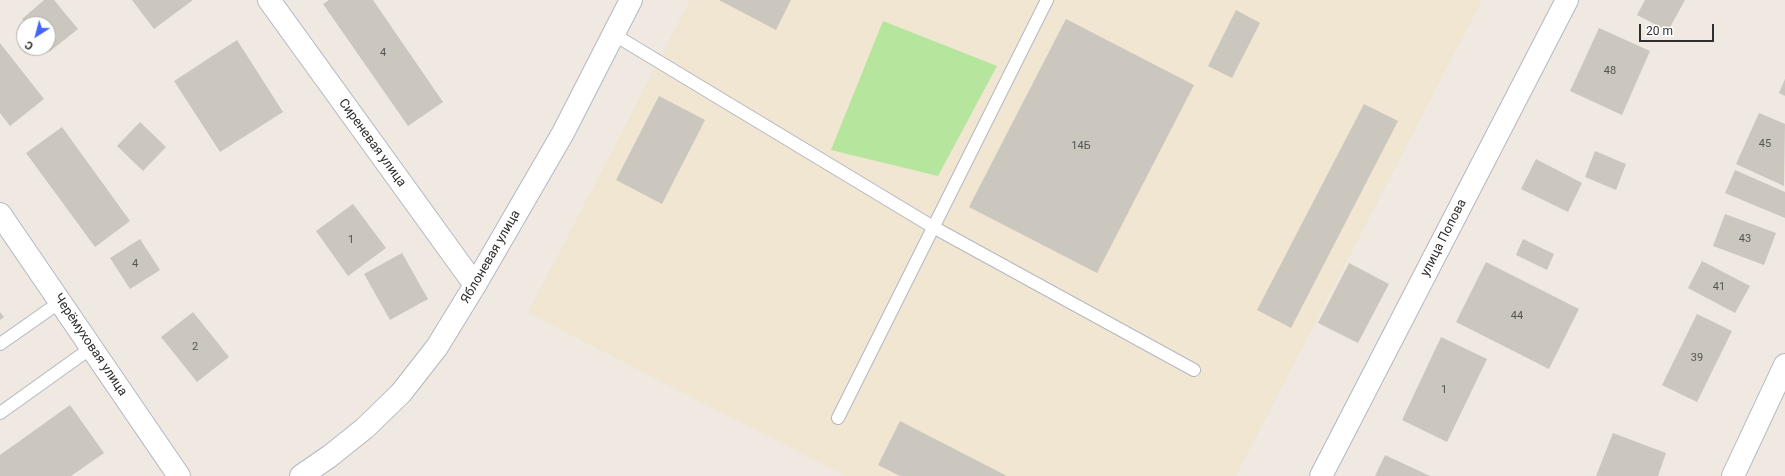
<!DOCTYPE html>
<html>
<head>
<meta charset="utf-8">
<style>
  body { margin:0 }
  #map { position:relative; width:1785px; height:476px; overflow:hidden; background:#efe9e1; font-family:Roboto,sans-serif }
  canvas { display:block }
  .north { position:absolute; left:16px; top:16px; width:40px; height:40px; box-sizing:border-box; background:#fff; border:1px solid #ababab; border-radius:50%; rotate:216deg; font-size:11px; font-weight:700; line-height:16px; text-align:center; color:#2e2e2e }
  .north::after { content:''; display:block; margin:auto; width:14px; height:18px; background:#4264fb; clip-path:polygon(50% 0,100% 100%,50% 72%,0 100%) }
  .scale { position:absolute; left:1639px; top:24px; width:75px; height:18px; box-sizing:border-box; border:2px solid #2e2e2e; border-top:0; padding-left:5px; font-size:12px; line-height:14px; white-space:nowrap; color:#2e2e2e; -webkit-text-stroke:3px #fff; paint-order:stroke }
</style>
</head>
<body>
<div id="map">
<canvas width="1785" height="476"></canvas>
<div class="north">С</div>
<div class="scale">20 m</div>
</div>
<script>
const ctx = document.querySelector('canvas').getContext('2d');
ctx.lineJoin = 'round';
function fill(path, color) {
  ctx.fillStyle = color;
  ctx.fill(path, 'evenodd');
}
function stroke(path, color, width, dash) {
  ctx.strokeStyle = color;
  ctx.lineWidth = width;
  ctx.lineCap = dash ? 'butt' : 'round';
  ctx.setLineDash(dash || []);
  ctx.stroke(path);
}
function drawText(font, color, halo, rows, align = 'center') {
  ctx.font = font + ' Roboto,sans-serif';
  ctx.lineWidth = 3.5;
  ctx.setLineDash([]);
  ctx.textBaseline = 'middle';
  ctx.strokeStyle = halo;
  ctx.fillStyle = color;
  for (const [text, x, y, turn = 0] of rows) {
    ctx.save();
    ctx.translate(x, y);
    ctx.rotate((+turn || 0) * Math.PI / 180);
    ctx.textAlign = isNaN(turn) ? turn : align;
    if (halo) ctx.strokeText(text, 0, 0);
    ctx.fillText(text, 0, 0);
    ctx.restore();
  }
}
const education = new Path2D(`
  M690,0H1482L1236,476H845L528,313Z`);
const green = new Path2D(`
  M883,21L997,66L938,176L831,150Z`);
const building = new Path2D(`
  M44,0H54L78,29L49,52L46,48H48V24H26L22,19Z
  M132,0H193L154,29Z
  M329,0H373L443,102L408,126L323,4Z
  M719,0H791L776,30Z
  M1645,0H1685L1668,31L1637,15Z
  M1236,10L1260,23L1232,78L1208,66Z
  M1066,19L1194,85L1097,273L969,207Z
  M1599,28L1650,51L1622,115L1570,91Z
  M237,40L283,112L220,152L174,81Z
  M0,43L44,99L10,126L0,113Z
  M1785,79V96L1779,93Z
  M659,96L705,120L662,204L616,180Z
  M1364,104L1398,121L1291,328L1257,310Z
  M1759,113L1785,124L1784,186L1736,164Z
  M140,122L166,147L143,171L117,146Z
  M62,127L130,221L95,247L26,153Z
  M1595,151L1626,164L1616,190L1585,177Z
  M1536,159L1582,183L1568,212L1521,189Z
  M1735,170L1785,192V218L1725,193Z
  M353,204L386,248L348,276L316,231Z
  M1725,214L1776,233L1764,265L1713,246Z
  M140,239L160,270L130,289L110,258Z
  M1523,239L1554,254L1547,270L1516,255Z
  M402,253L428,299L390,320L364,274Z
  M1702,261L1750,286L1735,313L1688,288Z
  M1486,262L1579,309L1549,369L1456,322Z
  M1349,263L1389,284L1358,343L1318,323Z
  M0,312L4,317L0,320Z
  M193,312L229,357L197,382L161,337Z
  M1697,314L1732,331L1697,402L1662,385Z
  M1441,337L1487,359L1447,442L1402,420Z
  M70,405L104,453L71,476H0V455Z
  M900,421L1007,476H900L878,465Z
  M1613,433L1666,453L1658,476H1596Z
  M1385,455L1430,476H1375Z`);
const service = new Path2D(`
  M613,34L933,227L1194,370
  M0,344L60,302
  M0,413L91,348
  M838,418L1047,0`);
const minor = new Path2D(`
  M269,0L475,285
  M0,214L179,476
  M1733,476L1785,365`);
const tertiary = new Path2D(`
  M301,476L330,456L365,428L401,393L437,347L475,285L563,133L631,0
  M1321,476L1567,0`);
const numberNames = [
  ["4",383,53],
  ["48",1610,71],
  ["45",1765,144],
  ["14Б",1081,146],
  ["43",1745,239],
  ["1",351,240],
  ["4",135,264],
  ["41",1719,287],
  ["44",1517,316],
  ["2",195,347],
  ["39",1697,358],
  ["1",1444,390]
];
const streetNames = [
  ["Сиреневая улица",372,143,54],
  ["улица Попова",1444,238,-63],
  ["Яблоневая улица",491,257,-60],
  ["Черёмуховая улица",90,345,56]
];
fill(education, '#f0e6d1');
fill(green, '#b6e59e');
fill(building, '#cbc7bf');
stroke(service, '#b4b7c1', 14);
stroke(minor, '#b4b7c1', 24);
stroke(tertiary, '#b4b7c1', 24);
stroke(service, '#fff', 12);
stroke(minor, '#fff', 22);
stroke(tertiary, '#fff', 22);
drawText('11px', '#555452', null, numberNames);
drawText('13px', '#2e2e2e', '#fff', streetNames);
</script>
</body>
</html>
